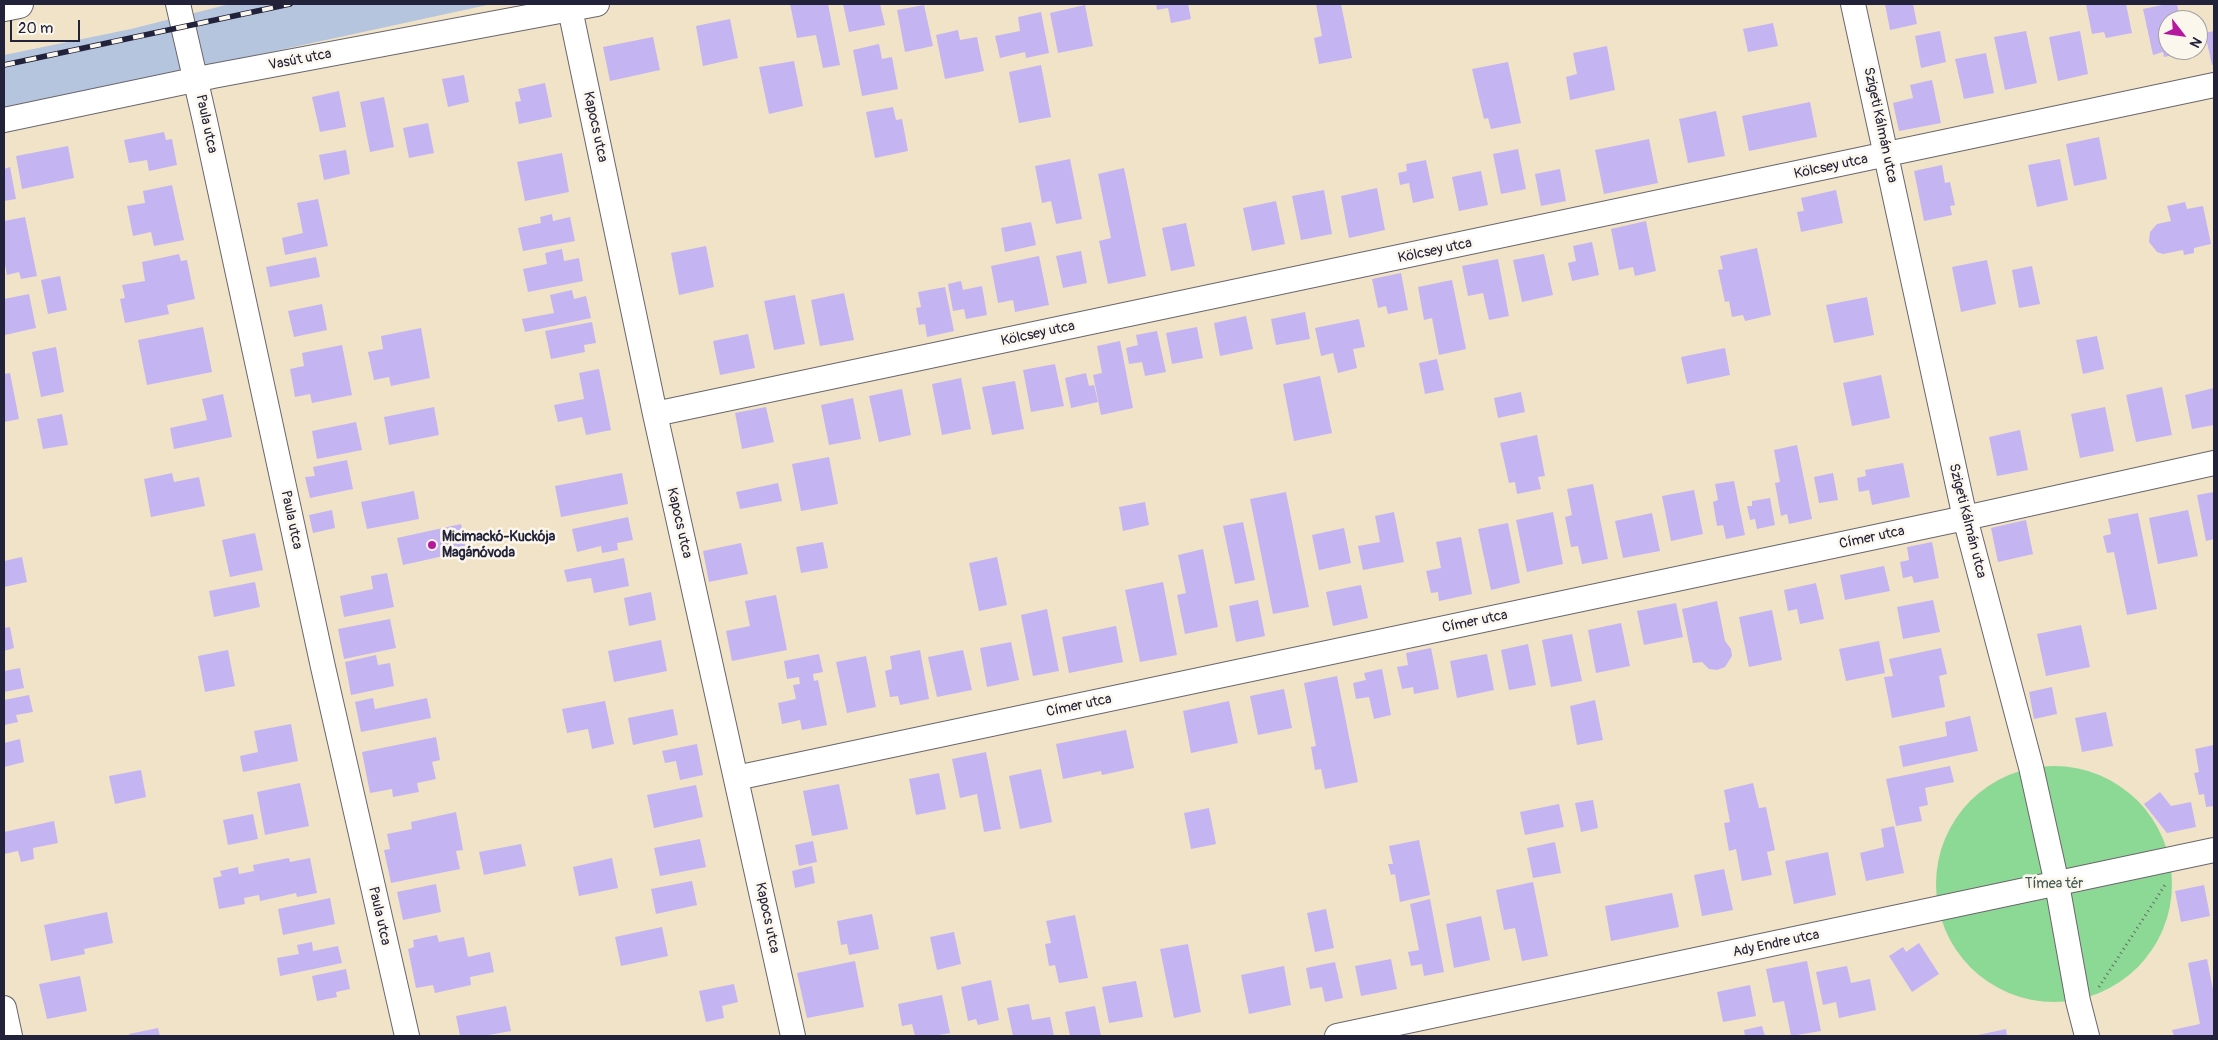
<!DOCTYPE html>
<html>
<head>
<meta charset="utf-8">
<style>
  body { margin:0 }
  #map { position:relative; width:2218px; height:1040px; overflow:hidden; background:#f1e3c7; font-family:Pangolin,sans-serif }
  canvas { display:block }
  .frame { position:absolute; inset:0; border:5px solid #22223b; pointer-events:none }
  .north { position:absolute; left:2158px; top:10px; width:50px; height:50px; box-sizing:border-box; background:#fbf7ec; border:1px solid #a4a2a5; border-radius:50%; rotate:120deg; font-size:14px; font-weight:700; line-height:20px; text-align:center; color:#22223b }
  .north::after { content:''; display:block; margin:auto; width:18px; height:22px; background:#b5179e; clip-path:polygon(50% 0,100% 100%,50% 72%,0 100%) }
  .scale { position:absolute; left:10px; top:20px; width:70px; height:22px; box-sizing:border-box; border:2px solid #22223b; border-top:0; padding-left:6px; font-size:15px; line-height:18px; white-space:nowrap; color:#22223b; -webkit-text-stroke:4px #fbf7ec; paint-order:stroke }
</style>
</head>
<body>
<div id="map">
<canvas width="2218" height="1040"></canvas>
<div class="frame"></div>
<div class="north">N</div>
<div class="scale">20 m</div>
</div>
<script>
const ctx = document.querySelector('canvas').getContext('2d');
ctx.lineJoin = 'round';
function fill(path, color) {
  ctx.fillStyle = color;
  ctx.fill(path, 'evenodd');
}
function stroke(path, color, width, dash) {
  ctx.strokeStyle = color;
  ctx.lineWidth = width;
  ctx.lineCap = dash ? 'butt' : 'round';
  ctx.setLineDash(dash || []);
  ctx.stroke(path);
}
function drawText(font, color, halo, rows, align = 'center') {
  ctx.font = font + ' Pangolin,sans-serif';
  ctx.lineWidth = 5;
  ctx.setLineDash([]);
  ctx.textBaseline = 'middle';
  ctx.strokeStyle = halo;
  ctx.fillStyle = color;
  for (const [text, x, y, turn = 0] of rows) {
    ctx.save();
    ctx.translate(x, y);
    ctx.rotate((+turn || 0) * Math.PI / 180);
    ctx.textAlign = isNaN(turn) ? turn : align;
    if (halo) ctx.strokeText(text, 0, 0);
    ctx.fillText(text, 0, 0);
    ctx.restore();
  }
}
const industrial = new Path2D(`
  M230,4H492L128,83L4,108V55L131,29Z`);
const green = new Path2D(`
  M1936 884a118 118 0 1 1 236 0a118 118 0 1 1-236 0Z`);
const building = new Path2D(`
  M790,4H828L840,65L823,68L816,35L797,38Z
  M843,4H880L885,25L849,32Z
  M1156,4H1188L1191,19L1171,23L1168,8L1157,10Z
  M1316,4H1341L1352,58L1319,64L1314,38L1322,36Z
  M1885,4H1913L1917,24L1890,30Z
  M2086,4H2126L2132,33L2106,38L2104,32L2092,34Z
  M2167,4H2177L2180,20H2168V50H2186L2187,52L2164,57L2163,52L2153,55L2143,9Z
  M924,5L933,46L905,52L897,10Z
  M1085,5L1093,46L1058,53L1050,13Z
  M1041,12L1049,53L1026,58L1025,52L1000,58L995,36L1020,31L1018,17Z
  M730,19L738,58L703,66L696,26Z
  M1773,23L1778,46L1748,52L1743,29Z
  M958,30L960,40L977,37L984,71L945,79L936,35Z
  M1940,31L1946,62L1921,68L1915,36Z
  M2026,31L2037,83L2005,90L1994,37Z
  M2080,31L2088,74L2058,81L2049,37Z
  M2214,31V65H2212L2205,33Z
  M653,37L660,70L610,81L603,47Z
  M879,44L882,59L892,57L898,89L862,96L853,50Z
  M1607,46L1615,90L1570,100L1566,77L1577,74L1573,53Z
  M1986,53L1994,93L1964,99L1955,59Z
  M794,61L803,106L769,114L759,67Z
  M1508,62L1521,123L1491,129L1488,118L1484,119L1472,69Z
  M1041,65L1051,117L1019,123L1009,72Z
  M464,75L469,102L448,107L442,79Z
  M1932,80L1941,123L1899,131L1893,103L1913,98L1910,85Z
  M545,83L552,117L519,124L515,102L521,101L518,89Z
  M339,91L346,127L320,132L312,97Z
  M384,97L394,147L370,152L360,102Z
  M1810,102L1817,137L1749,151L1742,116Z
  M893,107L896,120L902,119L908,151L875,158L866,112Z
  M1716,111L1725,156L1688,163L1679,119Z
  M428,123L434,153L409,158L403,128Z
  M164,132L166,140L172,139L177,165L149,171L147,160L129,163L124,140Z
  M2099,137L2107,179L2074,186L2066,144Z
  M1649,139L1658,183L1604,194L1595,150Z
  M68,146L74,178L22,189L16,156Z
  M1518,149L1526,189L1501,194L1493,154Z
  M346,150L350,174L324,180L319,155Z
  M562,153L569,192L525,201L517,162Z
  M1070,159L1082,219L1056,224L1051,201L1042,203L1035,166Z
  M2060,159L2068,200L2037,207L2028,165Z
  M1426,160L1434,198L1413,203L1409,183L1400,185L1398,173L1407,171L1406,164Z
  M1942,165L1945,183L1950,182L1955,205L1950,206L1952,215L1924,221L1914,171Z
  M10,167L16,199L4,201V169Z
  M1124,168L1146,276L1108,284L1099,241L1111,238L1098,174Z
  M1560,169L1566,201L1541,206L1535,174Z
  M1481,171L1488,205L1459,211L1452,177Z
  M172,185L184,240L154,246L151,232L133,236L127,206L145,203L143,191Z
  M1377,188L1385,230L1349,238L1341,196Z
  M1324,190L1332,234L1301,240L1292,196Z
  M1836,190L1843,223L1801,232L1797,212L1804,211L1801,198Z
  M318,199L328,246L285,255L282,238L303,233L297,203Z
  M1276,201L1285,244L1252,251L1243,208Z
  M2185,202L2187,209L2203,206L2211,244L2194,248V253L2184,255L2183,250L2163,254L2157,252L2149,242L2150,232L2157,224L2171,221L2167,206Z
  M552,214L553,221L570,217L575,241L523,251L518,228L541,223L540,217Z
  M25,217L37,276L21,279L19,272L7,275L4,259V221Z
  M1646,221L1656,271L1635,276L1633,267L1619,270L1611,229Z
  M1031,222L1036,245L1005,252L1001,228Z
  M1186,223L1195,266L1171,271L1162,228Z
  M1592,242L1599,275L1572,281L1568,263L1576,261L1573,246Z
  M706,246L714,287L679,295L671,253Z
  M1757,248L1771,315L1745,321L1743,315L1732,317L1729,301L1725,302L1718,270L1723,269L1720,256Z
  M562,249L564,261L579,258L583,281L528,292L523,269L547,264L545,253Z
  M1081,251L1087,283L1063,288L1056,256Z
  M179,254L181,261L187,260L195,299L167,305L169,314L125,323L120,299L125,298L122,285L145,281L142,262Z
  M1544,254L1553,295L1522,302L1513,260Z
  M1039,256L1049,305L1015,312L1013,300L998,303L991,266Z
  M316,257L320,277L270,287L266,267Z
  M1498,259L1509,316L1489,320L1483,293L1468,296L1462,266Z
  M1987,260L1996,304L1961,312L1952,267Z
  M2032,266L2040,304L2019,308L2012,270Z
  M1401,273L1408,310L1388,314L1386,306L1378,308L1372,279Z
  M60,276L67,310L48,314L41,280Z
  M1452,280L1466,349L1439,355L1432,318L1424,320L1418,287Z
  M961,281L963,290L982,286L987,315L966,319L964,309L953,311L948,284Z
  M945,287L954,331L927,337L925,324L919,325L916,308L921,307L918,292Z
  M572,290L574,299L586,296L591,318L525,332L522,319L554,313L550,295Z
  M844,293L854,340L820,346L811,300Z
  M29,294L36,328L5,335L4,299Z
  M795,295L805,344L774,350L764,301Z
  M1867,297L1874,335L1834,343L1826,305Z
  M322,304L327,330L294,337L288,311Z
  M1305,312L1310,339L1276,345L1271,319Z
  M1246,316L1253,349L1220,356L1214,323Z
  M1359,319L1365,347L1353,349L1357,368L1338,373L1333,353L1321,356L1315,328Z
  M592,322L596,343L584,345L585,352L551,359L545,331Z
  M203,327L212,372L147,385L138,340Z
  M1197,327L1203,358L1172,364L1166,333Z
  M421,328L430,378L391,386L389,377L374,380L368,352L383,349L381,336Z
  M1157,331L1166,372L1145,376L1142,362L1129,364L1126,348L1138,345L1136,335Z
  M748,334L755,368L720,375L713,341Z
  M2097,336L2104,369L2083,374L2076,340Z
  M1120,341L1133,408L1101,415L1093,375L1102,373L1097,346Z
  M342,345L352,395L312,403L310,394L295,397L290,369L304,366L302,353Z
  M56,347L64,392L41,397L32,352Z
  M1725,348L1730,375L1687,384L1681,357Z
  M1437,359L1444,390L1425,394L1419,363Z
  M1055,364L1064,406L1031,412L1023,370Z
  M599,369L611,430L586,435L582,417L558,422L554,405L584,399L579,373Z
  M10,373L19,419L4,422V374Z
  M1086,373L1089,386L1094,385L1098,402L1071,408L1065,378Z
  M1881,375L1890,418L1852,426L1843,383Z
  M1320,376L1332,433L1294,441L1283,384Z
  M961,378L971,429L942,435L932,384Z
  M1015,381L1024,429L992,435L982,387Z
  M2162,387L2172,435L2136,442L2126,395Z
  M2214,388V425L2192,429L2185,395Z
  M902,389L911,435L879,442L869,396Z
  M1521,392L1525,412L1498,418L1494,398Z
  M223,394L232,437L174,449L170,428L207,420L202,399Z
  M853,398L861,439L829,445L821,405Z
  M434,407L439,435L389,445L384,417Z
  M766,407L774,442L742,449L735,413Z
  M2105,407L2114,451L2080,458L2071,414Z
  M62,414L68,445L43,449L37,419Z
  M356,422L362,450L317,459L312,431Z
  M2020,430L2028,470L1997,476L1989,437Z
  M1537,435L1545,476L1538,477L1541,489L1517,494L1515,482L1509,483L1500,443Z
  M1797,445L1812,519L1789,524L1787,514L1781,516L1775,483L1780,482L1774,450Z
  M829,457L838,504L801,511L792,464Z
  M347,460L353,489L310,498L305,477L315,476L313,467Z
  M1903,463L1910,497L1872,505L1869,490L1859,492L1857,478L1866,476L1865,470Z
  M172,473L174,482L199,477L205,506L151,517L144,479Z
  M622,473L628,504L561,517L555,486Z
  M1833,473L1838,500L1819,503L1814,477Z
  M1734,481L1745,535L1726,539L1723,525L1717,526L1713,502L1718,500L1715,484Z
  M778,483L782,501L740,509L736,492Z
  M1593,484L1608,559L1582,564L1578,546L1571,547L1565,517L1572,515L1567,489Z
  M1694,490L1703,534L1671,541L1662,496Z
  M414,491L419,519L367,529L361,502Z
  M1286,492L1309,607L1273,614L1250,499Z
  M2214,492V539L2206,541L2197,495Z
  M1770,498L1775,525L1757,529L1755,519L1750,520L1747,506H1752V501Z
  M1145,502L1149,525L1123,531L1119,507Z
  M332,510L335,528L313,533L309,515Z
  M2188,510L2198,556L2158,564L2149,518Z
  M1394,512L1404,562L1363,570L1358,546L1380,542L1375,516Z
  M1553,512L1563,564L1527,572L1516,520Z
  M1652,513L1660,551L1623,558L1615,521Z
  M2138,513L2157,609L2127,615L2114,552L2107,553L2103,536L2111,534L2108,519Z
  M628,517L633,540L617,543L618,550L602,553L601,546L577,552L572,529Z
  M2026,520L2033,554L1998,562L1991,528Z
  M1243,522L1255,580L1235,584L1223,526Z
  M1508,523L1520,583L1491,590L1478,529Z
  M461,524L466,551L403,565L397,538Z
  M1344,528L1351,563L1319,570L1312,535Z
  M255,533L263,570L230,577L222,540Z
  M1461,537L1472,594L1439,601L1438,592L1431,593L1426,571L1441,568L1436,542Z
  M823,542L828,568L801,573L796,547Z
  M1932,542L1939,578L1914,583L1912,576L1903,578L1900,562L1909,560L1907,547Z
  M741,543L748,574L709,582L703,551Z
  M1203,549L1218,627L1185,634L1177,595L1186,593L1178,555Z
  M22,557L27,582L4,587V561Z
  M997,557L1007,605L979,611L969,563Z
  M624,558L629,586L594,593L591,578L567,582L564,570Z
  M1884,566L1890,591L1845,600L1840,575Z
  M387,573L394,607L344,617L340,596L373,589L371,576Z
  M255,582L260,607L214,617L209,591Z
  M1163,582L1177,655L1140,662L1125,590Z
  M1816,583L1824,619L1800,624L1797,609L1788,611L1784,590Z
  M1361,585L1368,618L1333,626L1326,592Z
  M651,592L656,620L629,626L624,598Z
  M776,595L787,650L732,661L726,631L750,626L745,601Z
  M1258,600L1265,636L1236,642L1229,606Z
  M1933,600L1940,632L1903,639L1897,607Z
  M1717,601L1725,641L1731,649L1732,656L1725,667L1717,670L1709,669L1702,662L1693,663L1682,609Z
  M1676,603L1683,637L1644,645L1637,611Z
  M1047,609L1059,671L1033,676L1021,615Z
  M1772,610L1782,660L1749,667L1739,617Z
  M390,619L396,648L344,659L338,629Z
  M1621,623L1630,666L1596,673L1588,630Z
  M2081,625L2090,667L2046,676L2037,634Z
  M1116,626L1123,662L1069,673L1062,637Z
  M10,627L14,648L4,651V628Z
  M1572,634L1582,681L1551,687L1542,640Z
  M661,640L667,671L614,682L608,651Z
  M1879,641L1885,673L1846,681L1839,649Z
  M1011,642L1019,680L987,687L980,648Z
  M1528,644L1536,685L1509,690L1501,650Z
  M1431,648L1439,689L1414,694L1413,687L1402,689L1397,667L1408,665L1406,653Z
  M1941,648L1947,674L1939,676L1945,707L1892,718L1884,677L1893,676L1889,659Z
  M228,650L235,686L205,692L198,656Z
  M920,650L929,699L900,705L898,696L890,697L885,671L892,669L890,656Z
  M963,650L972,690L937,697L928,657Z
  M819,654L823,672L813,674L814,681L818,680L827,725L802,730L800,720L782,724L778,703L796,699L793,685L800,684L799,677L787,679L784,661Z
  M1487,654L1494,690L1457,698L1450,661Z
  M376,655L378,665L390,663L394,686L351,695L345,662Z
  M866,656L876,707L847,713L836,662Z
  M20,668L24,688L4,692V671Z
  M1382,669L1391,715L1374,719L1369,697L1356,699L1353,683L1366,680L1364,673Z
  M1337,676L1358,782L1325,789L1321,769L1315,770L1311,747L1316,746L1304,683Z
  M2052,687L2057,714L2034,719L2029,692Z
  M1284,689L1292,728L1258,735L1250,696Z
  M29,695L33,712L16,715L18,722L4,725V700Z
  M373,698L375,709L427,698L431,718L361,732L355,702Z
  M1595,700L1603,740L1577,745L1570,706Z
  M605,701L614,744L592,749L588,729L567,733L562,709Z
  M1229,701L1238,743L1191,753L1183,711Z
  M673,709L678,735L633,745L628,718Z
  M2106,712L2113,746L2082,752L2075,718Z
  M1970,716L1978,751L1903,767L1899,746L1947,736L1945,722Z
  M291,724L298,761L243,772L240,756L258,752L254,731Z
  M1126,730L1134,768L1102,775L1101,771L1063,779L1056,744Z
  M436,737L440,760L432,762L436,779L417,783L419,792L393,797L392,789L370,793L362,752Z
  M20,739L24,762L4,767V743Z
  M697,744L703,775L680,780L676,761L665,763L662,751Z
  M2214,745V806L2206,807L2204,794L2199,795L2194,773L2199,772L2195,749Z
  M986,752L1001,829L984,832L977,794L960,798L952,759Z
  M1950,766L1954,782L1925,788L1928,805L1919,807L1922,821L1896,826L1886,779Z
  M1041,769L1052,822L1020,829L1009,776Z
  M141,770L146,797L115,804L109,776Z
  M939,773L946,809L916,815L909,779Z
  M300,783L309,826L265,835L257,792Z
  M1753,783L1759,808L1766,807L1775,850L1767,852L1772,875L1742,881L1736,849L1729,851L1724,823L1730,822L1724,790Z
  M839,784L848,829L812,836L803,791Z
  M696,785L703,817L654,828L647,795Z
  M2160,792L2171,806L2191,802L2196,827L2167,833L2144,804Z
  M1593,800L1598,828L1581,832L1575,803Z
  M1559,804L1564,827L1525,835L1520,812Z
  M1209,808L1216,844L1191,849L1184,813Z
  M456,812L463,850L456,851L460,869L391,883L384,850L390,849L387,834L412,829L411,822Z
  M253,814L258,839L228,845L223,820Z
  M54,821L58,843L33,848L34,859L21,862L18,851L4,854V832Z
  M1894,826L1904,873L1866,881L1860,853L1884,847L1881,829Z
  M700,839L706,867L660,876L654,848Z
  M1419,840L1430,895L1400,902L1395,874L1391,875L1388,864H1393L1389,846Z
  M813,841L817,862L799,866L795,845Z
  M1555,842L1561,873L1533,878L1527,848Z
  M521,844L526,866L484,875L479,852Z
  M1828,852L1836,895L1794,904L1785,861Z
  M289,858L290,862L310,858L317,893L297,897L296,893L260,901L259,895L244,898L245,904L219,909L213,878L222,876L220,871L238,867L239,874L254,871L253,865Z
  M612,858L618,888L579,896L573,867Z
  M812,866L815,883L795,888L792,871Z
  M1724,869L1733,910L1702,916L1694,875Z
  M692,881L697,905L656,914L651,889Z
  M1533,882L1548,956L1522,961L1515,928L1504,930L1496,890Z
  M436,884L441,912L403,920L397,892Z
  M2204,885L2210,916L2181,922L2175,891Z
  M1672,893L1679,927L1611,941L1605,906Z
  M330,898L335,924L283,935L278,909Z
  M1430,899L1444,972L1424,976L1422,964L1411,966L1408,952L1419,950L1410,904Z
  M1326,909L1334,948L1315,952L1307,913Z
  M107,912L113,943L84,949L85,954L51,961L44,925Z
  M872,914L879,949L849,955L847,944L841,945L837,921Z
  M1075,915L1088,978L1059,983L1055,965L1049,966L1045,944L1051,943L1046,921Z
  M1481,916L1490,960L1454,968L1446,924Z
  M662,927L668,956L621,966L615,937Z
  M954,932L961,964L937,970L930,937Z
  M437,935L439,942L464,937L468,957L490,952L494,972L470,977L471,985L435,993L433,985L416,988L408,949L414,947L413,940Z
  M312,942L313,951L338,946L342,963L280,976L277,958L299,954L297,945Z
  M1919,943L1939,974L1912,992L1889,956L1903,947L1906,952Z
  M1188,944L1201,1012L1174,1018L1160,949Z
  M1391,959L1397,989L1361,996L1355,966Z
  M2207,959L2214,995V1036H2174L2172,1030L2200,1024L2188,963Z
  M855,961L864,1007L807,1018L797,973Z
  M1807,961L1821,1031L1791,1036L1784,1001L1773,1003L1766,969Z
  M1335,962L1343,998L1325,1002L1322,987L1310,989L1306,968Z
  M1284,966L1291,1005L1249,1014L1241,975Z
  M1847,966L1851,983L1870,979L1876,1010L1839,1018L1836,1002L1823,1005L1816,972Z
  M346,969L350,989L336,992L337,997L317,1001L312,976Z
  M80,976L87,1011L47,1019L39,984Z
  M991,980L999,1020L978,1025L976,1019L968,1021L961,987Z
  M1136,981L1143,1017L1109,1023L1102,987Z
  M734,984L738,1002L722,1006L724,1018L706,1022L699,991Z
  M1750,985L1756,1016L1723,1022L1717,992Z
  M942,995L950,1033L933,1036H915L912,1024L902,1026L898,1004Z
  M1029,1004L1032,1020L1050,1017L1054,1036H1013L1007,1008Z
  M506,1006L511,1031L483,1036H460L456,1016Z
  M1095,1006L1101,1036H1070L1065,1012Z
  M1762,1026L1765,1036H1745L1744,1030Z
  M158,1028L160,1036H129V1034Z
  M2006,1029L2007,1036H1978V1035Z`);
const path = new Path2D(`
  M2099,987L2165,885`);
const minor = new Path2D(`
  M178,4L205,121L323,667L407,1036
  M1853,4L1965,518L2031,767L2057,884L2078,1001L2087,1036
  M570,9L655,414L793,1036
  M4,120L213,76L597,4
  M655,414L2214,85
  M736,778L1965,518L2214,463
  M4,1008L10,1036
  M1337,1036L2214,850`);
const secondary = new Path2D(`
  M4,7L19,4`);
const rail = new Path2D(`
  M4,65L290,4`);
const markers = [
  [432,545,5,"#b5179e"]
];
const streetNames = [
  ["Vasút utca",300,60,-11],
  ["Paula utca",206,124,78],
  ["Szigeti Kálmán utca",1880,125,78],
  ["Kapocs utca",595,127,78],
  ["Kölcsey utca",1831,167,-12],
  ["Kölcsey utca",1435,251,-12],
  ["Kölcsey utca",1038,334,-12],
  ["Paula utca",291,520,78],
  ["Szigeti Kálmán utca",1967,521,76],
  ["Kapocs utca",679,523,77],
  ["Címer utca",1872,538,-12],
  ["Címer utca",1475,622,-12],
  ["Címer utca",1079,706,-12],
  ["Paula utca",379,916,77],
  ["Kapocs utca",767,918,78],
  ["Ady Endre utca",1776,944,-12]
];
const poiNames = [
  ["Micimackó-Kuckója",442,537],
  ["Magánóvoda",442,553]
];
const parkNames = [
  ["Tímea tér",2054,884]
];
fill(industrial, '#b6c5de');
fill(green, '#8cd996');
fill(building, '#c5b4f2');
stroke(minor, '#6a666c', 26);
stroke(secondary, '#6a666c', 30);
stroke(path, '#6a666c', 3, [1, 4]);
stroke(minor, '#fff', 24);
stroke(secondary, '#fff', 28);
stroke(rail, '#22223b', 5.5);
stroke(rail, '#fbf7ec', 4, [11]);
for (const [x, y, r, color] of markers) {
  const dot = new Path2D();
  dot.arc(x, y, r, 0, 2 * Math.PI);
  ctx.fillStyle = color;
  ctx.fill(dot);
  stroke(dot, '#fbf7ec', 2);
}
drawText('14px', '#22223b', '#fbf7ec', streetNames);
drawText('bold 14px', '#22223b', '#fbf7ec', poiNames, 'left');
drawText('14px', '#425956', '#fbf7ec', parkNames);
</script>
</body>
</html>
